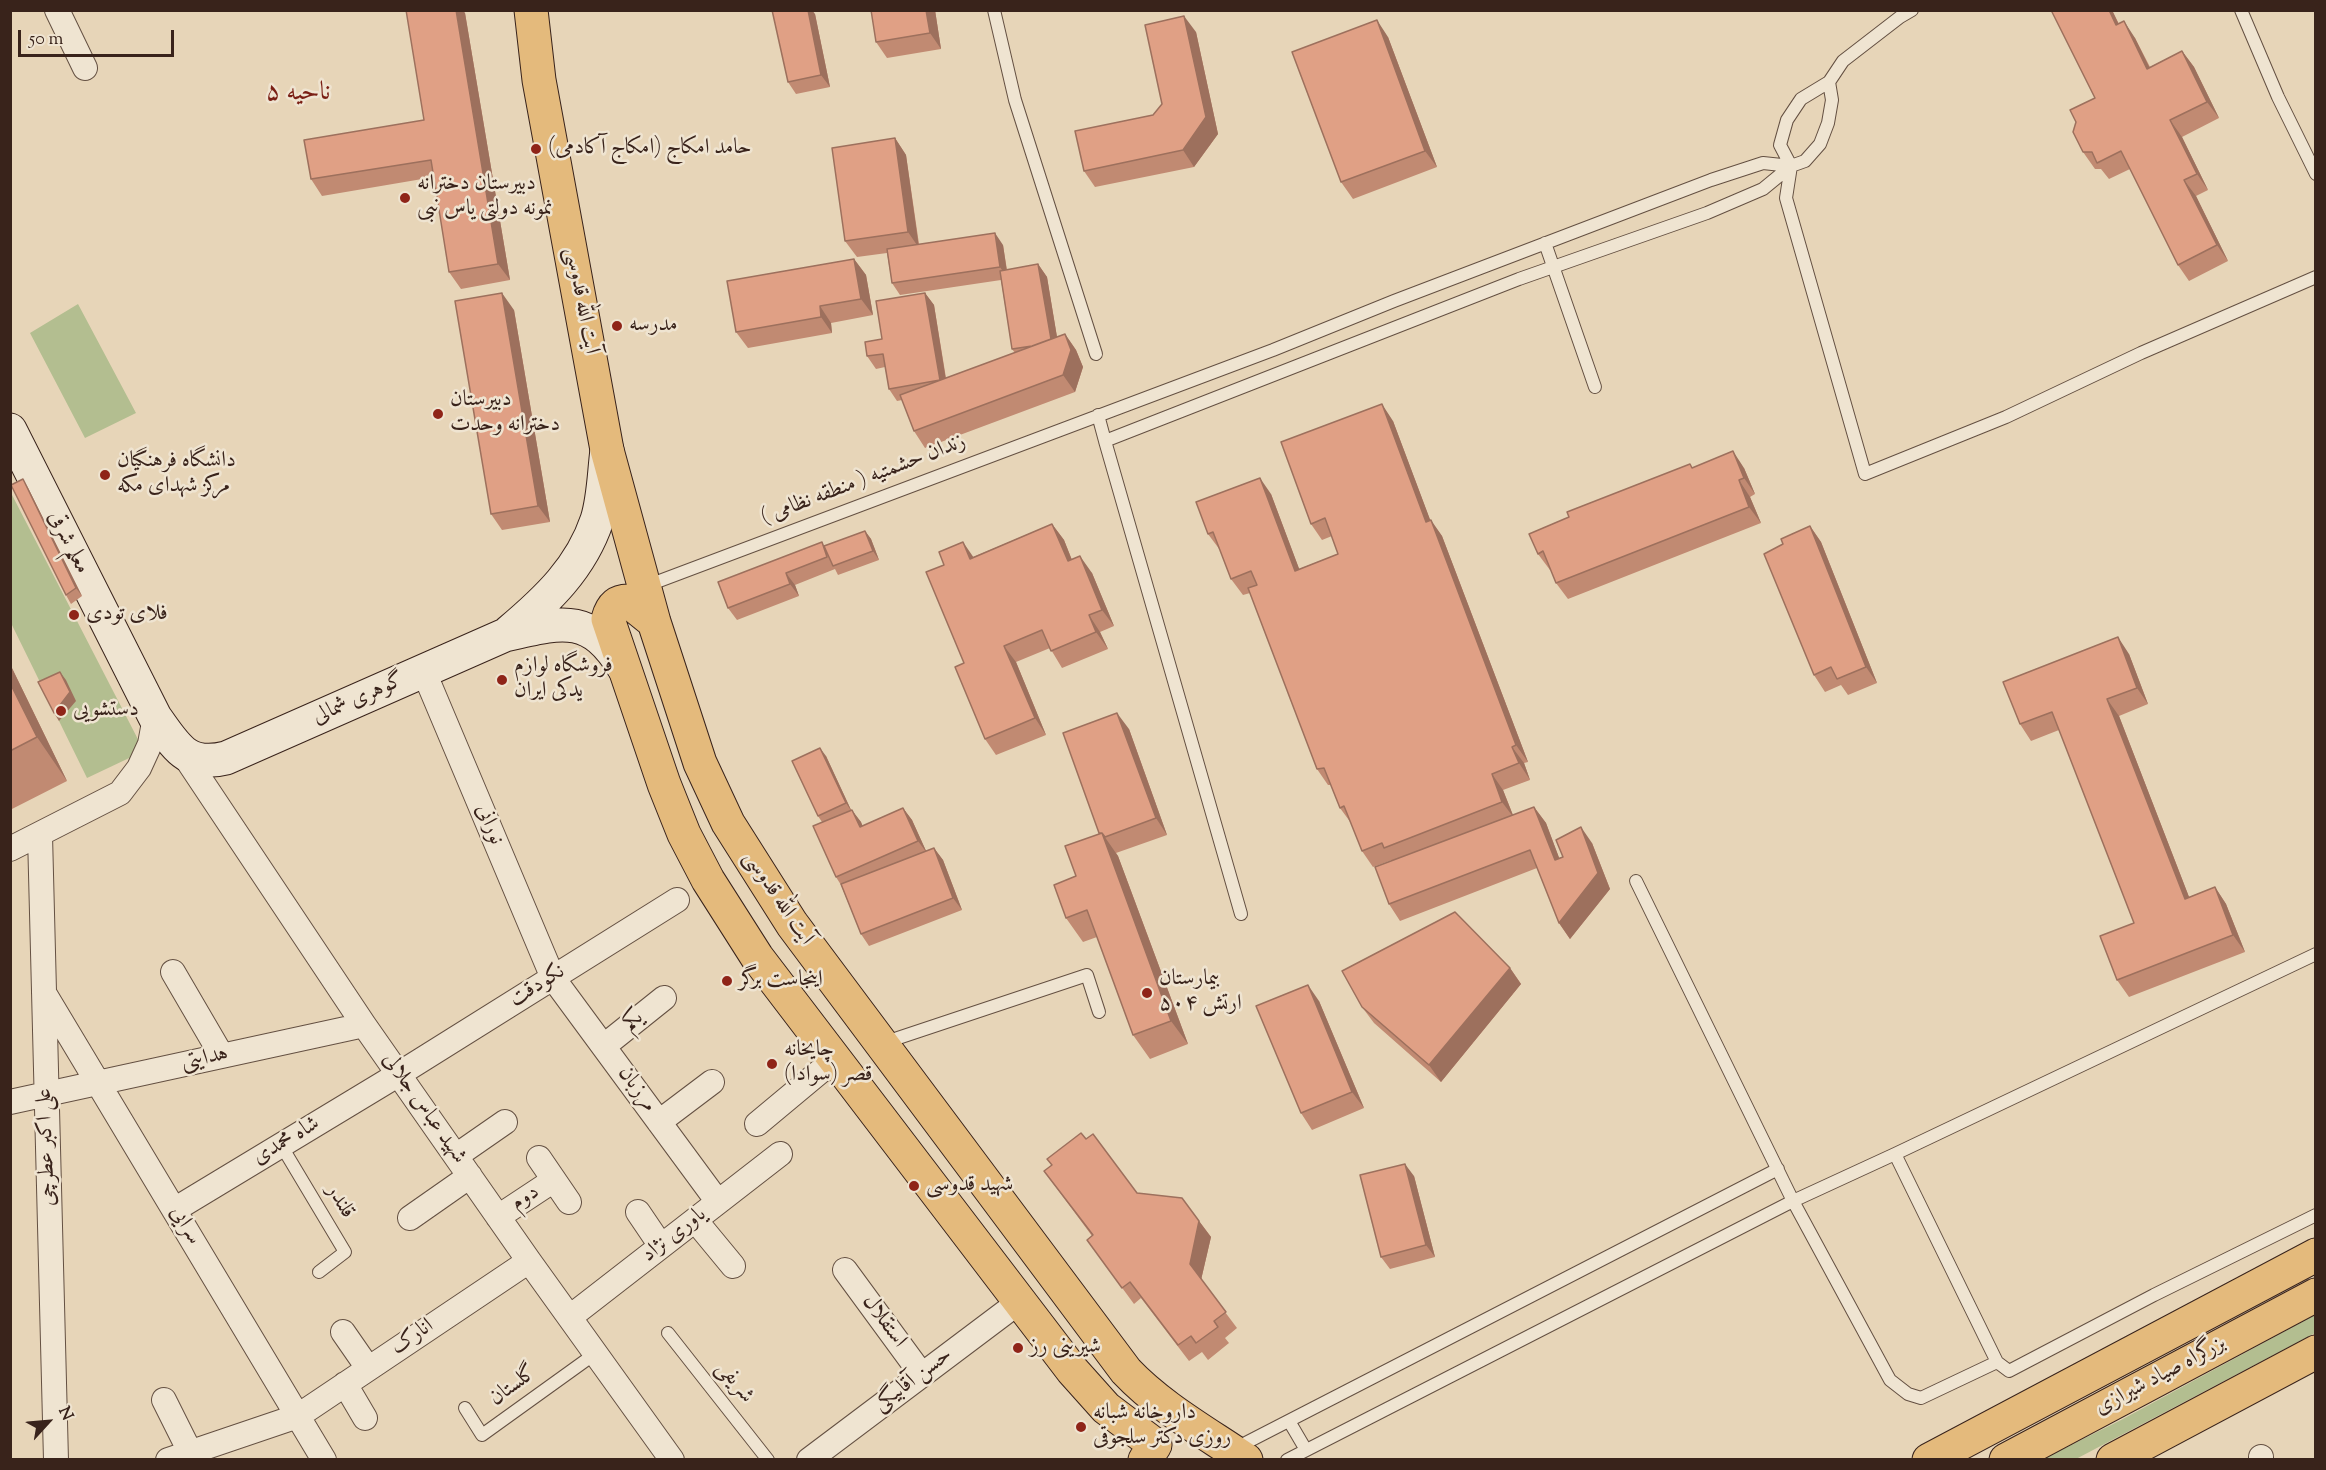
<!DOCTYPE html>
<html>
<head>
<meta charset="utf-8">
<style>
  body { margin:0 }
  #map { position:relative; width:2326px; height:1470px; overflow:hidden; background:#e7d5b8; font-family:"Sorts Mill Goudy",serif }
  canvas { display:block }
  .frame { position:absolute; inset:0; border:12px solid #39231b; pointer-events:none }
  .north { position:absolute; left:18px; top:1392px; width:60px; height:60px; -webkit-text-stroke:4px #efe4d1; paint-order:stroke; rotate:64deg; font-size:16px; font-weight:700; line-height:24px; text-align:center; color:#39231b }
  .north::after { content:''; display:block; margin:auto; width:21px; height:27px; background:#39231b; clip-path:polygon(50% 0,100% 100%,50% 72%,0 100%) }
  .scale { position:absolute; left:18px; top:30px; width:156px; height:27px; box-sizing:border-box; border:3px solid #39231b; border-top:0; padding-left:8px; font-size:18px; line-height:21px; white-space:nowrap; color:#39231b; -webkit-text-stroke:4px #efe4d1; paint-order:stroke }
</style>
</head>
<body>
<div id="map">
<canvas width="2326" height="1470"></canvas>
<div class="frame"></div>
<div class="north">N</div>
<div class="scale">50 m</div>
</div>
<script>
const ctx = document.querySelector('canvas').getContext('2d');
ctx.lineJoin = 'round';
function fill(path, color) {
  ctx.fillStyle = color;
  ctx.fill(path, 'evenodd');
}
function stroke(path, color, width, dash) {
  ctx.strokeStyle = color;
  ctx.lineWidth = width;
  ctx.lineCap = dash ? 'butt' : 'round';
  ctx.setLineDash(dash || []);
  ctx.stroke(path);
}
function drawText(font, color, halo, rows, align = 'center') {
  ctx.font = font + ' "Sorts Mill Goudy",Amiri,serif';
  ctx.lineWidth = 5;
  ctx.setLineDash([]);
  ctx.textBaseline = 'middle';
  ctx.strokeStyle = halo;
  ctx.fillStyle = color;
  for (const [text, x, y, turn = 0] of rows) {
    ctx.save();
    ctx.translate(x, y);
    ctx.rotate((+turn || 0) * Math.PI / 180);
    ctx.textAlign = isNaN(turn) ? turn : align;
    if (halo) ctx.strokeText(text, 0, 0);
    ctx.fillText(text, 0, 0);
    ctx.restore();
  }
}
const green = new Path2D(`
  M78,304L136,413L85,438L30,333Z
  M10,491L144,751L87,778L11,623Z
  M2315,1315V1333L2076,1459L2041,1460L2121,1420Z`);
const lane = new Path2D(`
  M994,10L1015,100L1096,354
  M1912,10L1900,17L1843,61L1829,82L1801,99L1787,120L1780,145L1791,166L1786,198L1865,474L2006,417L2141,353L2316,277
  M2241,10L2278,97L2316,174
  M1545,243L1595,387
  M1098,415L1105,441L1519,279L1707,213L1763,189L1791,166L1805,161L1820,144L1828,123L1832,100L1829,82
  M1105,441L1241,914
  M646,586L1273,350L1394,301L1711,180L1763,163L1791,166
  M1636,881L1793,1201L1895,1154L2316,954
  M883,1043L1087,975L1099,1012
  M281,1145L345,1252L319,1272
  M1895,1154L1997,1362L2009,1371L2154,1295L2316,1215
  M668,1333L768,1460
  M465,1408L482,1435L596,1353
  M1289,1421L1306,1450
  M1234,1449L1778,1169
  M1287,1460L1793,1201L1890,1380L1908,1394L1921,1398L1997,1362`);
const street = new Path2D(`
  M57,10L85,68
  M424,672L553,978L718,1202
  M182,752L364,1025L529,1261L672,1460
  M40,835L56,1460
  M10,849L120,793L139,768L150,744L155,717
  M173,972L222,1056
  M44,993L324,1460
  M604,1046L664,998
  M10,1102L364,1025
  M659,1122L712,1082
  M757,1124L835,1059
  M456,1156L505,1122
  M539,1158L569,1202
  M174,1210L399,1074L677,900
  M638,1212L661,1246
  M498,1217L554,1180
  M410,1218L470,1176
  M695,1220L733,1266
  M845,1270L922,1375
  M570,1317L780,1154
  M343,1332L368,1368
  M345,1384L365,1418
  M164,1400L190,1452
  M168,1460L298,1416L529,1261
  M809,1460L1019,1302
  M2261,1460V1457`);
const secondary = new Path2D(`
  M10,430L155,717C176,746 186,768 226,758L505,635C561,622 590,612 624,668
  M509,632C547,600 581,568 597,520C604,498 604,473 607,450`);
const primary = new Path2D(`
  M531,10L539,80L607,450L654,622L700,763L728,823L792,924L1126,1371C1160,1407 1205,1432 1246,1460
  M654,622L628,601C615,601 611,608 608,619L664,784L684,834L708,880L757,957L1072,1370L1106,1408L1155,1445L1145,1460`);
const highway = new Path2D(`
  M1929,1460L2316,1255
  M2006,1460L2316,1295
  M2113,1460L2316,1352`);
const wall = new Path2D(`
  M935,10L941,49L887,58L876,42Z
  M2051,10H2112L2119,24L2135,38L2150,67L2182,51L2194,67L2219,118L2182,137L2208,190L2196,196L2228,261L2189,281L2178,265L2130,169L2109,179L2101,169H2095L2083,152L2076,122L2095,98Z
  M465,13L510,280L461,289L449,272L434,177L322,196L311,179L424,120Z
  M815,14L830,87L796,94L788,82Z
  M1196,32L1218,134L1194,167L1095,187L1084,171L1153,115L1162,104Z
  M1388,37L1437,167L1353,199L1341,182Z
  M895,138L906,155L919,244L1003,245L1007,270L1038,264L1047,277L1057,337L1065,334L1076,350L1083,367L1075,392L925,448L914,431L902,400L897,401L889,389L885,367L876,369L867,356L925,293L934,305L946,378L1015,353L1012,349L1001,280L900,295L892,283L887,253L857,257L845,241Z
  M854,259L866,275L873,315L831,323L832,333L748,348L736,332Z
  M514,310L550,522L502,530L491,514Z
  M1393,421L1430,520L1442,536L1528,762L1524,763L1530,780L1503,790L1513,815L1534,807L1546,823L1559,858L1592,843L1610,889L1570,939L1559,923L1537,868L1400,921L1389,904L1393,861L1392,860L1373,867L1362,851L1351,823L1340,808L1331,785H1328L1317,769L1250,593L1243,595L1231,579L1220,550L1208,534L1271,494L1299,569L1338,554L1332,536L1322,540L1311,524Z
  M1693,468H1744L1755,494L1750,497L1761,523L1568,599L1556,583L1551,569L1550,570L1538,554L1569,517Z
  M23,479L28,488L82,596L71,604L66,595Z
  M1052,524L1064,540L1072,560L1092,573L1114,626L1100,632L1108,649L1062,668L1050,648L1016,662L1046,735L996,755L985,739L964,663L973,557Z
  M1810,526L1821,542L1877,683L1848,695L1841,685L1825,692L1814,675Z
  M865,531L871,539L879,560L838,575L835,569L795,585L799,596L737,620L728,608L822,542L824,546Z
  M2129,654L2148,704L2119,716L2189,897L2215,887L2226,904L2245,952L2129,997L2117,980L2134,923L2059,730L2031,741L2020,724Z
  M10,664L67,781L10,810Z
  M1129,729L1167,835L1116,853L1118,856L1188,1044L1150,1059L1133,1035L1097,937L1083,942L1066,918L1076,876L1099,833Z
  M826,756L851,810L861,822L862,826L903,808L912,820L926,851L934,848L943,860L962,910L869,946L861,934L841,885L836,877L822,822L818,816Z
  M1510,968L1521,984L1441,1082L1374,1023L1362,1007Z
  M1319,1001L1364,1108L1312,1130L1301,1113Z
  M1086,1139L1137,1193L1199,1221L1211,1237L1201,1280L1237,1328L1225,1338L1229,1343L1208,1360L1202,1352L1189,1361L1141,1298L1134,1304L1087,1240L1092,1236L1044,1171Z
  M1414,1176L1435,1257L1390,1269L1381,1257Z`);
const shadedWall = new Path2D(`
  M456,10H463L465,13L510,280L498,264Z
  M808,10H812L815,14L830,87L821,75Z
  M926,10H935L941,49L930,33Z
  M2109,10H2112L2127,42L2116,25Z
  M1184,16L1196,32L1218,134L1194,167L1183,150Z
  M1377,20L1388,37L1437,167L1425,151Z
  M2124,21L2135,38L2158,85L2147,69Z
  M2182,51L2194,67L2219,118L2207,102Z
  M2170,120L2182,137L2208,190L2197,174Z
  M895,138L906,155L919,248L908,232Z
  M2184,180L2196,196L2228,261L2217,245Z
  M995,233L1003,245L1008,279L1000,267Z
  M854,259L866,275L873,315L861,299Z
  M1038,264L1047,277L1060,355L1051,343Z
  M502,293L514,310L550,522L538,506Z
  M925,293L934,305L948,393L940,380Z
  M820,306L831,323L832,333L821,317Z
  M1065,334L1076,350L1083,367L1075,392L1063,375Z
  M1382,404L1393,421L1437,538L1426,522Z
  M1733,451L1744,468L1755,494L1744,478Z
  M1260,478L1271,494L1306,587L1295,571Z
  M23,479L28,488L82,596L76,588Z
  M1739,480L1750,497L1761,523L1749,507Z
  M1431,520L1442,536L1528,762L1516,745Z
  M1052,524L1064,540L1079,578L1068,561Z
  M1810,526L1821,542L1877,683L1866,667Z
  M865,531L871,539L879,560L873,551Z
  M963,542L974,558L970,559Z
  M1080,556L1092,573L1114,626L1102,610Z
  M786,573L795,585L799,596L790,584Z
  M1089,615L1100,632L1108,649L1096,632Z
  M2118,637L2129,654L2148,704L2137,688Z
  M1004,646L1016,662L1046,735L1035,718Z
  M10,664L67,781L37,737L10,683Z
  M60,672L66,680L76,701L59,721L54,713Z
  M2107,699L2119,716L2196,915L2185,899Z
  M1117,713L1129,729L1167,835L1156,818Z
  M1512,747L1524,763L1530,780L1519,763Z
  M820,748L826,756L852,812L846,803Z
  M1492,774L1503,790L1514,818L1502,802Z
  M1534,807L1546,823L1566,876L1555,860Z
  M903,808L912,820L927,853L918,841Z
  M852,810L861,822L868,839L860,827Z
  M1581,827L1592,843L1610,889L1570,939L1559,923Z
  M1102,833L1118,856L1188,1044L1171,1021Z
  M934,848L943,860L962,910L953,898Z
  M2215,887L2226,904L2245,952L2233,935Z
  M1510,968L1521,984L1441,1082L1429,1065Z
  M1308,985L1319,1001L1364,1108L1352,1092Z
  M1405,1164L1414,1176L1435,1257L1426,1245Z
  M1199,1221L1211,1237L1201,1280L1190,1264Z`);
const building = new Path2D(`
  M406,10H456L498,264L449,272L431,160L311,179L304,140L424,120Z
  M772,10H808L821,75L788,82Z
  M871,10H926L930,33L876,42Z
  M2051,10H2109L2116,25L2124,21L2147,69L2182,51L2207,102L2170,120L2197,174L2184,180L2217,245L2178,265L2121,151L2097,163L2092,152H2083L2073,132L2076,122L2070,110L2095,98Z
  M1184,16L1206,117L1183,150L1084,171L1075,131L1153,115L1162,104L1145,25Z
  M1377,20L1425,151L1341,182L1292,52Z
  M895,138L908,232L845,241L832,148Z
  M995,233L1000,267L892,283L887,249Z
  M854,259L861,299L820,306L821,317L736,332L727,281Z
  M1038,264L1051,339L1032,346L1012,349L1000,271Z
  M502,293L538,506L491,514L455,301Z
  M925,293L940,380L889,389L883,354L867,356L865,342L882,339L876,301Z
  M1065,334L1071,350L1063,375L914,431L900,395Z
  M1382,404L1426,522L1431,520L1516,745L1512,747L1519,763L1492,774L1502,802L1384,848L1382,843L1362,851L1344,806L1340,808L1324,768L1317,769L1248,588L1257,585L1251,571L1231,579L1213,532L1208,534L1196,502L1260,478L1295,571L1338,554L1325,518L1311,524L1281,442Z
  M1733,451L1744,478L1739,480L1749,507L1556,583L1543,551L1538,554L1529,534L1569,517L1567,512L1690,464L1692,468Z
  M23,479L76,588L66,595L11,485Z
  M1052,524L1068,561L1080,556L1102,610L1089,615L1096,632L1051,651L1042,630L1004,646L1035,718L985,739L955,667L964,663L926,572L944,565L939,552L963,542L970,559Z
  M1810,526L1866,667L1837,679L1831,667L1814,675L1764,554L1783,544L1781,539Z
  M865,531L873,551L833,566L824,546Z
  M822,542L827,557L786,573L790,584L728,608L718,582Z
  M2118,637L2137,688L2107,699L2185,899L2215,887L2233,935L2117,980L2100,936L2134,923L2052,712L2020,724L2003,682Z
  M60,672L70,692L54,713L38,682Z
  M10,683L37,737L10,751Z
  M1117,713L1156,818L1105,837L1102,833H1099L1063,733Z
  M820,748L846,803L818,816L792,761Z
  M1534,807L1555,860L1563,857L1556,840L1581,827L1598,873L1559,923L1530,850L1389,904L1375,867Z
  M903,808L918,841L836,877L813,826L852,810L860,827Z
  M1102,833L1171,1021L1133,1035L1087,910L1066,918L1054,885L1076,876L1065,846Z
  M934,848L953,898L861,934L841,884Z
  M1455,912L1510,968L1429,1065L1362,1007L1342,971Z
  M1308,985L1352,1092L1301,1113L1256,1006Z
  M1081,1133L1086,1139L1093,1134L1137,1193L1182,1198L1199,1221L1190,1264L1226,1312L1214,1321L1218,1327L1196,1343L1191,1336L1178,1345L1130,1282L1122,1288L1087,1240L1093,1235L1044,1171L1052,1165L1047,1159Z
  M1405,1164L1426,1245L1381,1257L1360,1175Z`);
const markers = [
  [536,149,6,"#8f2418"],
  [405,198,6,"#8f2418"],
  [617,326,6,"#8f2418"],
  [438,414,6,"#8f2418"],
  [105,475,6,"#8f2418"],
  [74,615,6,"#8f2418"],
  [502,680,6,"#8f2418"],
  [61,711,6,"#8f2418"],
  [727,981,6,"#8f2418"],
  [1147,993,6,"#8f2418"],
  [772,1064,6,"#8f2418"],
  [914,1186,6,"#8f2418"],
  [1018,1348,6,"#8f2418"],
  [1081,1427,6,"#8f2418"]
];
const poiNames = [
  ["حامد امکاج (امکاج آکادمی)",548,149],
  ["دبیرستان دخترانه",417,185],
  ["نمونه دولتی یاس نبی",417,210],
  ["مدرسه",629,326],
  ["دبیرستان",450,401],
  ["دخترانه وحدت",450,426],
  ["دانشگاه فرهنگیان",117,462],
  ["مرکز شهدای مکه",117,487],
  ["فلای تودی",86,615],
  ["فروشگاه لوازم",514,667],
  ["یدکی ایران",514,692],
  ["دستشویی",73,711],
  ["بیمارستان",1159,980],
  ["۵۰۴ ارتش",1159,1005],
  ["اینجاست برگر",739,981],
  ["چایخانه",784,1051],
  ["قصر (سوادا)",784,1076],
  ["شهید قدوسی",926,1186],
  ["شیرینی رز",1030,1348],
  ["داروخانه شبانه",1093,1414],
  ["روزی دکتر سلجوقی",1093,1439]
];
const streetNames = [
  ["آیت الله قدوسی",580,301,79],
  ["زندان حشمتیه ( منطقه نظامی )",864,481,-21],
  ["معلم شرقی",67,543,63],
  ["گوهری شمالی",359,700,-24],
  ["نورانی",488,825,67],
  ["آیت الله قدوسی",777,899,56],
  ["نکودقت",538,987,-32],
  ["یکم",634,1022,-39],
  ["هدایتی",205,1060,-13],
  ["مرزبان",636,1090,54],
  ["شهید عباس جلالی",423,1109,55],
  ["شاه محمدی",287,1142,-31],
  ["علی اکبر عطرچی",48,1147,-92],
  ["دوم",526,1199,-33],
  ["قلندر",339,1202,59],
  ["سرایی",184,1226,59],
  ["یاوری نژاد",675,1236,-38],
  ["استقلال",883,1322,54],
  ["انارک",413,1338,-34],
  ["بزرگراه صیاد شیرازی",2161,1377,-28],
  ["حسن آقابیگی",914,1381,-37],
  ["شریفی",734,1383,52],
  ["گلستان",514,1387,-36]
];
const quarterNames = [
  ["ناحیه ۵",298,95]
];
fill(green, '#b3be90');
stroke(lane, '#645042', 14);
stroke(street, '#645042', 26);
stroke(secondary, '#39231b', 35);
stroke(primary, '#39231b', 35);
stroke(highway, '#39231b', 35);
stroke(lane, '#efe4d1', 12);
stroke(street, '#efe4d1', 24);
stroke(secondary, '#efe4d1', 33);
stroke(primary, '#e4ba7c', 33);
stroke(highway, '#e4ba7c', 33);
fill(wall, '#c18a72');
fill(shadedWall, '#9d705d');
fill(building, '#e0a085');
stroke(building, '#9d705d', 1.5);
for (const [x, y, r, color] of markers) {
  const dot = new Path2D();
  dot.arc(x, y, r, 0, 2 * Math.PI);
  ctx.fillStyle = color;
  ctx.fill(dot);
  stroke(dot, '#efe4d1', 2);
}
drawText('22px', '#39231b', '#efe4d1', poiNames, 'left');
drawText('22px', '#39231b', '#efe4d1', streetNames);
drawText('26px', '#7a1f14', '#efe4d1', quarterNames);
</script>
</body>
</html>
